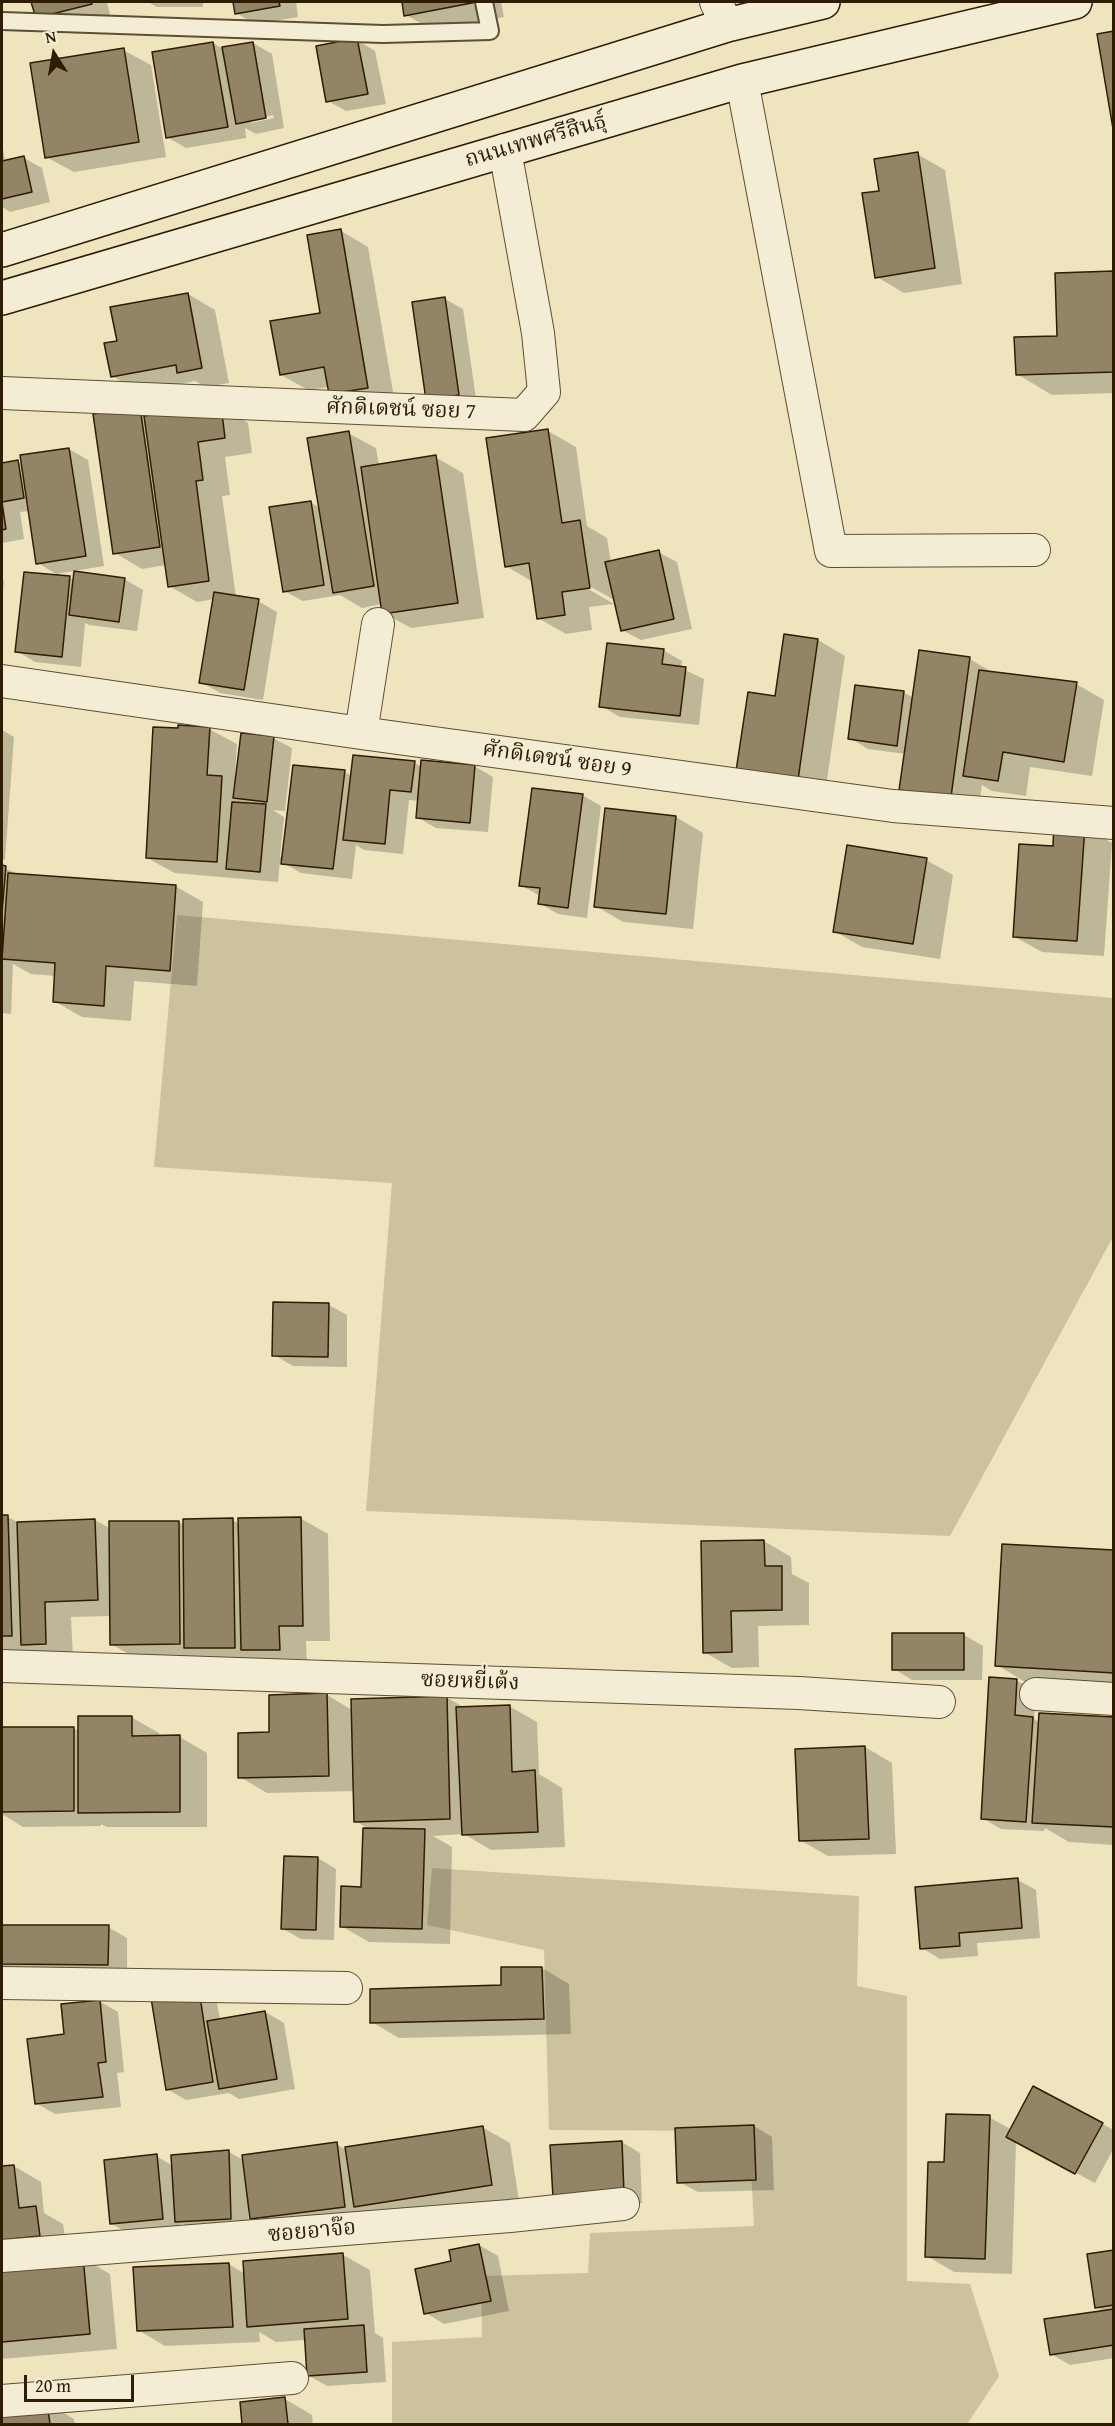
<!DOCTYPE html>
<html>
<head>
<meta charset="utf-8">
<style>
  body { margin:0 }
  #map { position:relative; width:1115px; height:2426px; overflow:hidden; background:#eee4be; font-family:"Gentium Book Plus",serif }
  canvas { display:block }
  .frame { position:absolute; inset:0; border:3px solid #2e1c03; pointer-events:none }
  .north { position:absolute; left:24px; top:24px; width:60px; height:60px; -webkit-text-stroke:4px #f4edd5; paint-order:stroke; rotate:349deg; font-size:16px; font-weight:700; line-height:24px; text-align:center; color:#2e1c03 }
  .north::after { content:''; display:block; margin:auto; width:21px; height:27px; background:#2e1c03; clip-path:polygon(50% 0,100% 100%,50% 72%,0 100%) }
  .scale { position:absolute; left:24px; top:2375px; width:110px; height:27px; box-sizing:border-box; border:3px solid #2e1c03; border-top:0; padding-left:8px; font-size:18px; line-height:21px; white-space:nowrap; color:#2e1c03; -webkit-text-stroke:4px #f4edd5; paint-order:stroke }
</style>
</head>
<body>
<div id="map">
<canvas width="1115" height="2426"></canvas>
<div class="frame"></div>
<div class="north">N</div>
<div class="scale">20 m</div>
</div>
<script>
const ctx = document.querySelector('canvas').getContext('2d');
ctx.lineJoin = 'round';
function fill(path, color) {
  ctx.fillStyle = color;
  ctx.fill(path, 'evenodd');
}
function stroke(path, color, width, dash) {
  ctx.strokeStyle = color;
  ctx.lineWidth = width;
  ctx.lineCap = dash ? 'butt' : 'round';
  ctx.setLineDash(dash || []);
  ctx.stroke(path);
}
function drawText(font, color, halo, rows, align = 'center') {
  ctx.font = font + ' "Gentium Book Plus","Noto Serif Thai",serif';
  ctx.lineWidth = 4.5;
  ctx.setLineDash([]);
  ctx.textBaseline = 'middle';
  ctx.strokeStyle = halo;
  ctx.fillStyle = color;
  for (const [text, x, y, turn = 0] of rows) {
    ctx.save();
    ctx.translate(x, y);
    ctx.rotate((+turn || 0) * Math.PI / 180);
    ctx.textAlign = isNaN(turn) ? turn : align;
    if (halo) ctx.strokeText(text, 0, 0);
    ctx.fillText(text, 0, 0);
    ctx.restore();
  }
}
const green = new Path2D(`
  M177,915L1113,998V1237L950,1536L366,1511L392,1183L154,1167Z
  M432,1868L859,1896L857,1986L907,1996V2281L970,2284L999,2376L967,2424H392V2342L482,2337L481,2276L588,2273L590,2233L754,2226L749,2131L549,2130L544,1950L427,1925Z`);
const shadow = new Path2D(`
  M33,2H107L110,15L56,28L37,17Z
  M148,2H203V7H157Z
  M234,2H296L298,17L255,24L236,13Z
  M403,2H501L504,17L433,30L406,15Z
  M357,40L375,51L386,104L346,111L328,101Z
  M213,43L223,49L253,43L272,54L284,128L256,134L245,128L246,138L186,148L167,137ZM273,115L274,118L251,123V120Z
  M123,50L151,65L166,157L74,172L46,157Z
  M2,142L5,162L24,158L42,168L50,202L10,212L2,207Z
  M917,154L945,170L962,284L904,293L877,277Z
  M341,231L368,247L395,403L357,409L329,387L308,390L281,375L322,314Z
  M1114,272V393L1052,395L1017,374L1059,337Z
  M188,294L215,310L229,383L206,387L195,381L140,392L112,376Z
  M445,299L463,309L477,405L428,399Z
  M221,407L248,423L252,453L225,457L230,495L222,496L236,597L258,601L277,612L263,700L220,693L201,682L214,599L197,602L169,586L166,565L142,569L115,553L139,409L153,416Z
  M548,431L576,447L587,526L607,538L611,563L658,552L677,562L692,629L641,640L622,630L616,601L584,583L583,586L614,604L589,607L592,630L566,634L538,618L533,582L506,566Z
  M348,433L376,448L379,466L435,457L463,473L484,618L411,628L384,613L382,604L362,608L340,595L303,601L284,591L310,502L320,508Z
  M69,449L88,460L104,566L56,574L38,563L30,511L20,512L24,539L2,543V464L18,462L23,465Z
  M69,578L75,581L124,579L143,590L137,631L89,625L85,623L81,667L35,662L17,651Z
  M2,579L4,581L2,607Z
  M785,636L818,640L845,656L825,794L738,771L776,697Z
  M663,650L682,661L681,668L704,679L699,725L620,717L601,706Z
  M920,652L970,659L995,674L1076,684L1104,700L1092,776L1030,767L1026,796L992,791L982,785L978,812L928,805L901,789L906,754L868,749L850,738L903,692L914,698Z
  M209,729L237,744L235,777L237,778L273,738L292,748L285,811L273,810L284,817L280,857L283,858L344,772L352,776L414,763L422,767L474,766L493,777L488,832L436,828L417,817L419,801L409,800L403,854L364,850L356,845L352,879L301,873L280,861L278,882L175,873L147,858Z
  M2,730L14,737L5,860L2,859Z
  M582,795L601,806L587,918L558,914L539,903L540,896L521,885Z
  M606,810L676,817L703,833L693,929L623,922L596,906Z
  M1084,827L1112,843L1104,956L1042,952L1015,937Z
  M926,860L953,875L940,959L862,947L834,931Z
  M2,867L20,875L175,886L203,902L197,986L134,981L131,1021L82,1017L54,1001L56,976L31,974L13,964L11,1014L2,1013V943L4,945L5,940H2Z
  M329,1305L347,1315V1367L293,1366L274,1355Z
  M2,1472L3,1517H8L19,1523L95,1520L111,1529L179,1522L185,1526L232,1520L240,1524L300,1518L328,1534L330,1641H306L307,1665L139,1660L111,1644V1616L71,1617L73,1659L50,1660L34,1651L3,1652Z
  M764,1541L791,1557L792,1574L809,1583V1625L758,1626L759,1667L732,1668L704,1652Z
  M1114,1552V1690L1032,1686L997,1665Z
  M964,1635L983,1646L982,1680H912L894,1669Z
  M991,1679L1017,1681L1036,1691L1034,1719L1040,1723L1114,1718V1845L1069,1842L1045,1828L1044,1831L1001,1829L982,1818Z
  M327,1695L352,1710L446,1697L465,1708L509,1706L537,1722L539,1774L562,1788L565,1847L491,1850L464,1834L433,1836L452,1847L450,1944L369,1942L341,1926L363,1888L370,1830L356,1821L355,1791L267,1793L240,1777L271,1734Z
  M131,1717L159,1733V1737H180L207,1753V1827H107L101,1824V1826L23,1827L2,1814V1729L73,1728L80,1732Z
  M865,1747L892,1763L896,1854L828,1856L800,1840Z
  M318,1858L336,1869L334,1940L301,1939L283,1929Z
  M1018,1880L1036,1890L1040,1938L977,1943L978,1956L940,1959L922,1948Z
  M2,1926L108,1927L127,1938V1975L2,1974Z
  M542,1968L569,1984L571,2034L399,2038L372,2022L502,1987Z
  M198,1992L217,2003L220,2020L265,2012L284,2023L295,2089L239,2099L229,2093L186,2100L167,2089Z
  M99,2001L118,2012L124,2072L117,2073L121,2107L55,2114L36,2103L66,2036Z
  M989,2117L1012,2130L1102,2124L1114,2130V2148L1095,2183L1016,2141L1012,2274L954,2272L927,2256L946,2164Z
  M754,2126L772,2137L774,2190L698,2192L679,2182Z
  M482,2127L510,2143L519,2201L279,2234L252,2218L251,2209H248L249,2229L195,2232L181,2223V2229L130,2234L112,2224L156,2156L173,2166L229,2152L245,2161L336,2144L345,2149Z
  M622,2142L640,2153L642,2203L573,2207Z
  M14,2166L41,2182L44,2213L63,2224L67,2251L2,2259V2168Z
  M479,2245L498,2256L509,2311L444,2324L426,2313L453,2262Z
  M1114,2251V2358L1070,2365L1051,2354L1104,2312L1096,2307Z
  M343,2255L370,2270L375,2333L383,2338L386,2382L327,2386L308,2375L306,2340L276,2342L259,2332L260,2342L165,2346L138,2330L229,2264L245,2274Z
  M82,2258L110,2274L117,2349L2,2359V2265Z
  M285,2399L312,2415L313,2424H244L242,2404Z
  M47,2403L74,2419L75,2424H2V2409Z`);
const building = new Path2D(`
  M31,2H91L92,4L36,18Z
  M233,2H279L280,6L235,14Z
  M402,2H477L404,16Z
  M1114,31V135L1097,34Z
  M357,38L368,94L326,102L316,46Z
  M213,42L228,127L166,138L152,52Z
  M253,42L266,118L236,124L222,47Z
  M124,48L139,142L45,158L30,63Z
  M918,152L935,268L875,278L862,193L879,191L874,159Z
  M24,156L32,192L2,199V161Z
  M341,229L368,388L329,394L324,367L280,375L270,321L320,313L307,235Z
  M1114,271V372L1016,375L1014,337L1057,336L1055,273Z
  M188,293L202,368L177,373L176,365L111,377L104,343L117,341L110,307Z
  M445,297L459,395L426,400L412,302Z
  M221,405L225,438L198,442L203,480L196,481L209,581L168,587L144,416Z
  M140,407L160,547L113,554L93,414Z
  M548,429L562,523L580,520L590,588L562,592L565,615L537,619L529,563L505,567L486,438Z
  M349,431L374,586L333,593L307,438Z
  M69,448L86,556L36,564L20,455Z
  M436,455L458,603L382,614L361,467Z
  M18,460L24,498L2,502L6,529L2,530V463Z
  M311,501L324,585L283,592L269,507Z
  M659,550L674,619L621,631L605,562Z
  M74,571L125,578L119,622L69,615Z
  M24,572L70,576L62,657L15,652Z
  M214,592L259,599L244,690L199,683Z
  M784,634L818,639L798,780L736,771L748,692L775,696Z
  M607,643L664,649L662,664L686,667L680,716L599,707Z
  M919,650L970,657L951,797L899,790Z
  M979,670L1077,682L1064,762L1003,752L998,781L963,776Z
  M855,685L904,691L897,746L848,739Z
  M178,725L210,727L207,775L222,776L217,862L146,858L153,727L178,728Z
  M241,733L274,736L267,802L233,798Z
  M353,755L415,761L411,792L390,790L385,844L343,840Z
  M421,760L475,765L470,823L416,818Z
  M293,765L345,770L333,869L281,864Z
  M532,788L583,794L568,908L538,904L540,888L519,886Z
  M232,802L266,804L260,872L226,869Z
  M605,808L676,816L666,914L594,907Z
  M1054,823L1085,826L1077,941L1013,937L1019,844L1053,846Z
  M847,845L927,858L913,944L833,932Z
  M2,865L6,866L2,913Z
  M8,873L176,885L170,971L106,966L104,1006L53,1002L55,963L2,959Z
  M273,1302L329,1303L328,1357L272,1356Z
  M2,1515H8L12,1636H2Z
  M301,1517L303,1626H279L280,1650H241L238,1518Z
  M233,1518L235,1648H184L183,1519Z
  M95,1519L98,1600L45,1602L46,1644L21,1645L17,1522Z
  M109,1521H179L180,1644L110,1645Z
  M764,1540L765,1566H782V1610L731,1611L732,1652L703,1653L701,1541Z
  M1002,1544L1114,1550V1673L995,1666Z
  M892,1633H964V1670H892Z
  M989,1677L1017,1679L1015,1715L1033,1717L1026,1822L981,1819Z
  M327,1693L329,1776L238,1778V1733L269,1732V1695Z
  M447,1696L450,1819L354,1822L351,1699Z
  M510,1705L512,1772L535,1770L538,1832L462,1835L456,1707Z
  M1039,1713L1114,1717V1827L1032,1823Z
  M78,1716H132V1736L180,1735V1812L78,1813Z
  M2,1727H74V1811L2,1812Z
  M865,1746L869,1839L799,1841L795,1749Z
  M363,1828L425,1829L422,1929L340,1927L341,1886L361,1887Z
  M284,1856L318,1857L316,1930L281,1929Z
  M1018,1878L1022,1928L959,1933L960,1946L920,1949L915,1887Z
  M2,1925H109L108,1965L2,1964Z
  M501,1967H542L544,2019L370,2023V1989L501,1985Z
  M199,1990L213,2082L166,2090L151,1998Z
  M100,2000L106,2062L98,2063L103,2097L35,2104L27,2039L64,2034L61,2004Z
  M265,2011L277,2079L219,2089L207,2021Z
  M1033,2086L1103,2123L1075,2174L1006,2137Z
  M946,2114L990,2115L985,2259L925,2257L928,2162H944Z
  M754,2125L756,2180L677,2183L675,2128Z
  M483,2126L492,2185L354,2207L345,2147Z
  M622,2141L624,2193L553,2198L550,2145Z
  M337,2142L345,2207L250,2219L242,2155Z
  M229,2150L231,2219L175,2222L171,2155Z
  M157,2154L163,2219L110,2224L104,2160Z
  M14,2165L19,2208L36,2206L40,2236L2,2240V2166Z
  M479,2244L491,2301L424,2314L415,2269L451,2261L449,2250Z
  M1114,2250V2305L1095,2308L1087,2254Z
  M343,2253L348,2319L247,2327L243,2261Z
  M83,2256L90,2334L2,2342V2264Z
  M229,2263L233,2327L137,2331L133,2267Z
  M1114,2309V2345L1050,2355L1044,2319Z
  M364,2325L367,2372L307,2376L304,2329Z
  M285,2397L288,2424H242L240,2402Z
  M47,2402L50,2424H2V2408Z`);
const service = new Path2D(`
  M2,21L383,34L490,31L484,2`);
const minor = new Path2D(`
  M716,2L727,25
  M742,81L831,551L1034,550
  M2,393L524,415L544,392L538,333L505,150
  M2,681L361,733L893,806L1114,823
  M361,733L378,624
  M2,1666L799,1693L939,1702
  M1036,1694L1114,1699
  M2,1983L346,1988
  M2,2256L510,2216L623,2204
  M2,2401L292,2378`);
const secondary = new Path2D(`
  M2,250L727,25L823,2
  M2,298L742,81L1075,2`);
const streetNames = [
  ["ถนนเทพศรีสินธุ์",536,141,-16],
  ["ศักดิเดชน์ ซอย 7",401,410,2],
  ["ศักดิเดชน์ ซอย 9",557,760,8],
  ["ซอยหยี่เต้ง",470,1682,2],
  ["ซอยอาจ๊อ",312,2232,-5]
];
fill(green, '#cdc29e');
fill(shadow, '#0003');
fill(building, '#928464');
stroke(building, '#2e1c03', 1.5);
stroke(service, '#5e4e32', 20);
stroke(minor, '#5e4e32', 34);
stroke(secondary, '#2e1c03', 36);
stroke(service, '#f4edd5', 16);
stroke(minor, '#f4edd5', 32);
stroke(secondary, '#f4edd5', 33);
drawText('22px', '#2e1c03', '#f4edd5', streetNames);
</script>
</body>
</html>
